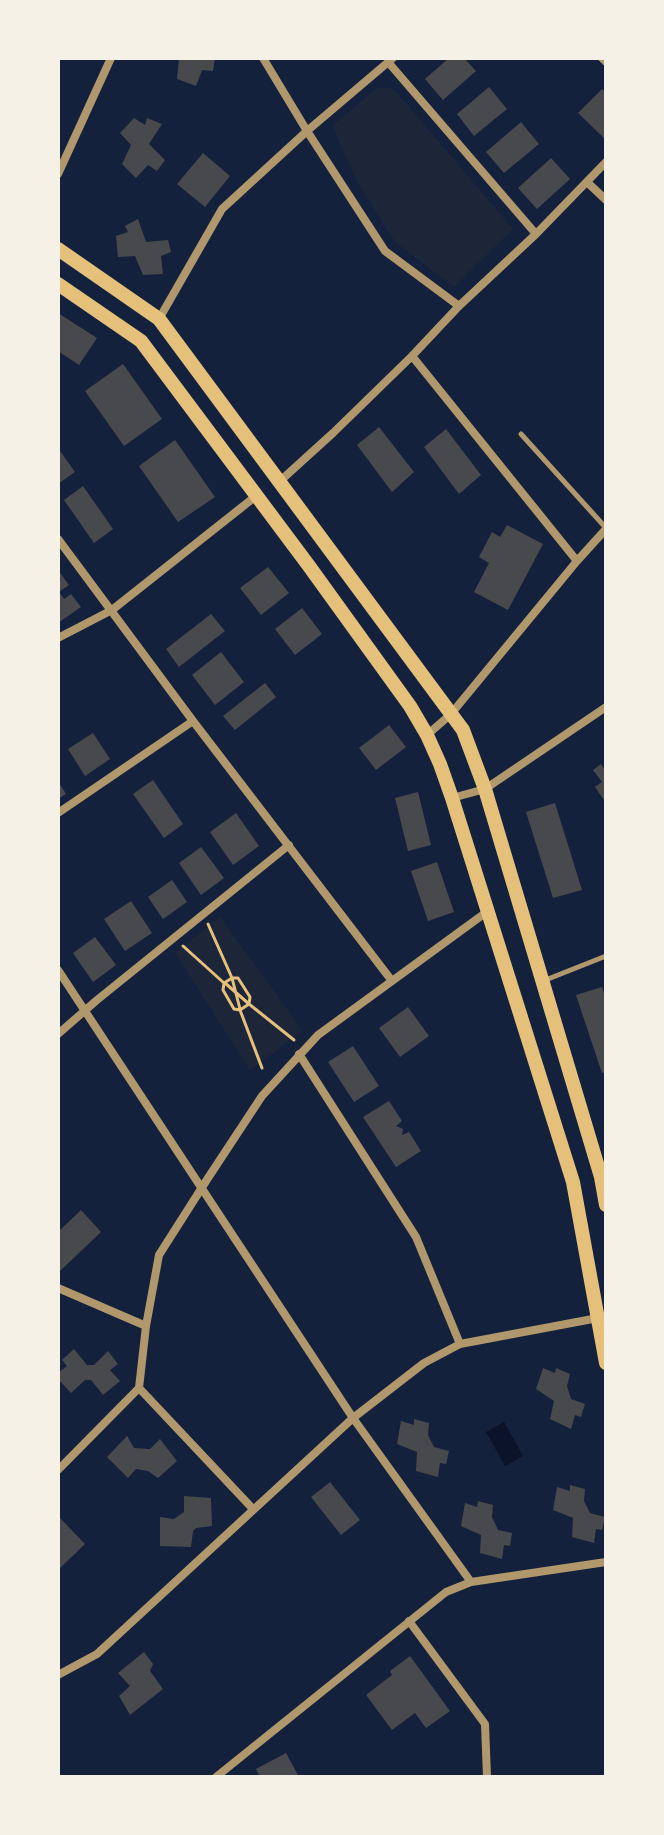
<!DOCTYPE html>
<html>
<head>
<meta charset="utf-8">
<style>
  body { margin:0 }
  #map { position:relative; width:664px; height:1835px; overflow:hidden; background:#14213d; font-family:"IBM Plex Sans",sans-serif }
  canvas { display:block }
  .frame { position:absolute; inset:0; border:60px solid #f6f1e7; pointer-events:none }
</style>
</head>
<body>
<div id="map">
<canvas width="664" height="1835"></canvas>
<div class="frame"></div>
</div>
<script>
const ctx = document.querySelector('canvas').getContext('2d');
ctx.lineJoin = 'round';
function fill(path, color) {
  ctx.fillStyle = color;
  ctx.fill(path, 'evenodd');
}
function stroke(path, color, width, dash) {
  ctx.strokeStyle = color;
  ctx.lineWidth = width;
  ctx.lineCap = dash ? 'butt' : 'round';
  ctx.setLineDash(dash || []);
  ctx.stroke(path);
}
const green = new Path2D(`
  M377,88H393L513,229L454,287L395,242L358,183L332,126Z
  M220,917L303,1031L250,1070L175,953Z`);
const water = new Path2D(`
  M504,1422L523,1456L505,1466L486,1432Z`);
const building = new Path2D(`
  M179,58H215L213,71L202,70L196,86L177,79Z
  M449,58H464L476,71L443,100L425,79Z
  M489,87L507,109L474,136L457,114Z
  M602,89L606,93V140L578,113Z
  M134,118L145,125L147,118L162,124L149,144L165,160L157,171L148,165L136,178L122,164L131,145L120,133Z
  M521,122L539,144L504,173L486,152Z
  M203,153L230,176L205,207L177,184Z
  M551,158L570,179L537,209L518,188Z
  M138,219L146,242L168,240L171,252L161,256L163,274L143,275L135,256L118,257L116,236L128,232L125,226Z
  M58,313L97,338L79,365L58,351Z
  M123,364L162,419L124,446L85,391Z
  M379,427L414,472L392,492L357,445Z
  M446,429L481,475L459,494L424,447Z
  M175,440L215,497L178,522L139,466Z
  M58,448L75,472L58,484Z
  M83,486L113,529L94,543L64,500Z
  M507,525L543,544L508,610L474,592L489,563L479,557L492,532L500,537Z
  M268,567L289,593L261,615L240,588Z
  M58,570L69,585L59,592L64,599L71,594L81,607L58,623Z
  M302,608L322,634L295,655L275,629Z
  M211,614L225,631L179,667L166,649Z
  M221,652L244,682L215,705L192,675Z
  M265,683L276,697L235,730L223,716Z
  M389,725L406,747L376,770L359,748Z
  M93,733L110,759L85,776L68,749Z
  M601,764L606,772V803L595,787L602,782L593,770Z
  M153,780L183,824L164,838L133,794Z
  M58,781L66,794L58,799Z
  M418,792L431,845L408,851L395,798Z
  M555,803L582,890L553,898L526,812Z
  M236,813L259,846L233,865L210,832Z
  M201,847L224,878L201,895L179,863Z
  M437,862L454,912L428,921L411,871Z
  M172,880L187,902L163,919L148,897Z
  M131,901L152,933L125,951L104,919Z
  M95,937L116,965L93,982L73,953Z
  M602,987L606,1000V1072L602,1073L576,995Z
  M408,1007L429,1036L400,1057L379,1028Z
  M353,1046L379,1086L354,1102L328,1062Z
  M389,1101L402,1121L396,1126L403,1129L402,1135L409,1132L421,1151L396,1167L363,1117Z
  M81,1210L101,1232L60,1271L58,1269V1232Z
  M74,1349L87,1365H94L108,1351L118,1364L110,1370L120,1381L103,1395L91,1380H85L71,1393L58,1379V1373L67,1366L62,1360Z
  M543,1368L555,1373L556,1368L570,1374L567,1386L571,1399L585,1404L581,1417L575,1415L571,1429L550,1419L554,1401L536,1389Z
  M414,1419L429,1423L428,1435L434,1447L449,1451L446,1464L440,1463L438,1477L416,1471L417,1452L397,1444L401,1421L414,1425Z
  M127,1436L134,1448L150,1449L160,1439L177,1461L158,1478L148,1471L136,1469L128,1478L107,1457Z
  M330,1482L360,1520L341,1535L311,1497Z
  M570,1485L585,1489L584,1501L590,1513L605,1517L602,1530L596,1529L594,1543L572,1537L573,1518L553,1510L557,1487L570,1491Z
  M184,1496L211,1498L212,1526L196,1528L193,1531L191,1547L160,1546V1517L174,1519L184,1512Z
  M478,1501L493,1505L492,1517L498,1530L512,1533L510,1546L504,1545L502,1559L480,1553L481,1535L461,1526L465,1503L477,1507Z
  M58,1516L85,1544L58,1570Z
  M144,1652L153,1664L150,1671L163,1689L130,1715L119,1696L130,1686L118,1673Z
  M410,1656L450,1711L426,1728L415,1713L392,1730L366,1695L392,1675L390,1671Z
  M286,1753L299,1777H260L256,1769Z`);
const path = new Path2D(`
  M183,946L224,983L232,978L208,924
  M232,978H238L250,997L249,1004
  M232,978L240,1009
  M224,983L223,990L234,1009L240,1010
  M225,983L249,1004
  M262,1068L240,1010L249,1004L294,1040`);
const service = new Path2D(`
  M521,434L606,528
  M543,981L606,956`);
const minor = new Path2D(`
  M263,58L307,131L385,251L459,306
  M602,58L606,62
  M388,62L536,234
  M58,174L111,58
  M587,182L606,200
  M159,319L222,209L307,131L393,58
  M412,356L577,561
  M279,482L333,433L412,356L459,306L536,234L606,162
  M58,539L193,721L392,981
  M58,638L112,610L256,496
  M427,735L451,714L577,561L606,529
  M452,798L485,789L606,707
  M58,813L193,721
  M58,970L353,1418L471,1582
  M58,1034L97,1000L289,845
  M299,1054L416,1237L460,1344
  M58,1288L146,1326
  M139,1388L253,1509
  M58,1470L139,1388L146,1326L159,1255L208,1178L262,1096L318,1035L488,911
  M409,1621L485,1724L487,1777
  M58,1675L97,1654L353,1418L424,1363L460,1344L598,1318
  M216,1777L446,1592L471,1582L606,1562`);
const secondary = new Path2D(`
  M58,249L159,319L463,730L485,789L601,1177L606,1205
  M58,284L141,341L309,566L410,706L427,735L440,764L452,798L573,1182L606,1363`);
fill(green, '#1d2539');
fill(water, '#0b132b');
fill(building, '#48494c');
stroke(path, '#e5c07b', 3);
stroke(service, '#b1986c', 5);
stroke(minor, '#b1986c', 8);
stroke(secondary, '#e5c07b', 14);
</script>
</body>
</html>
